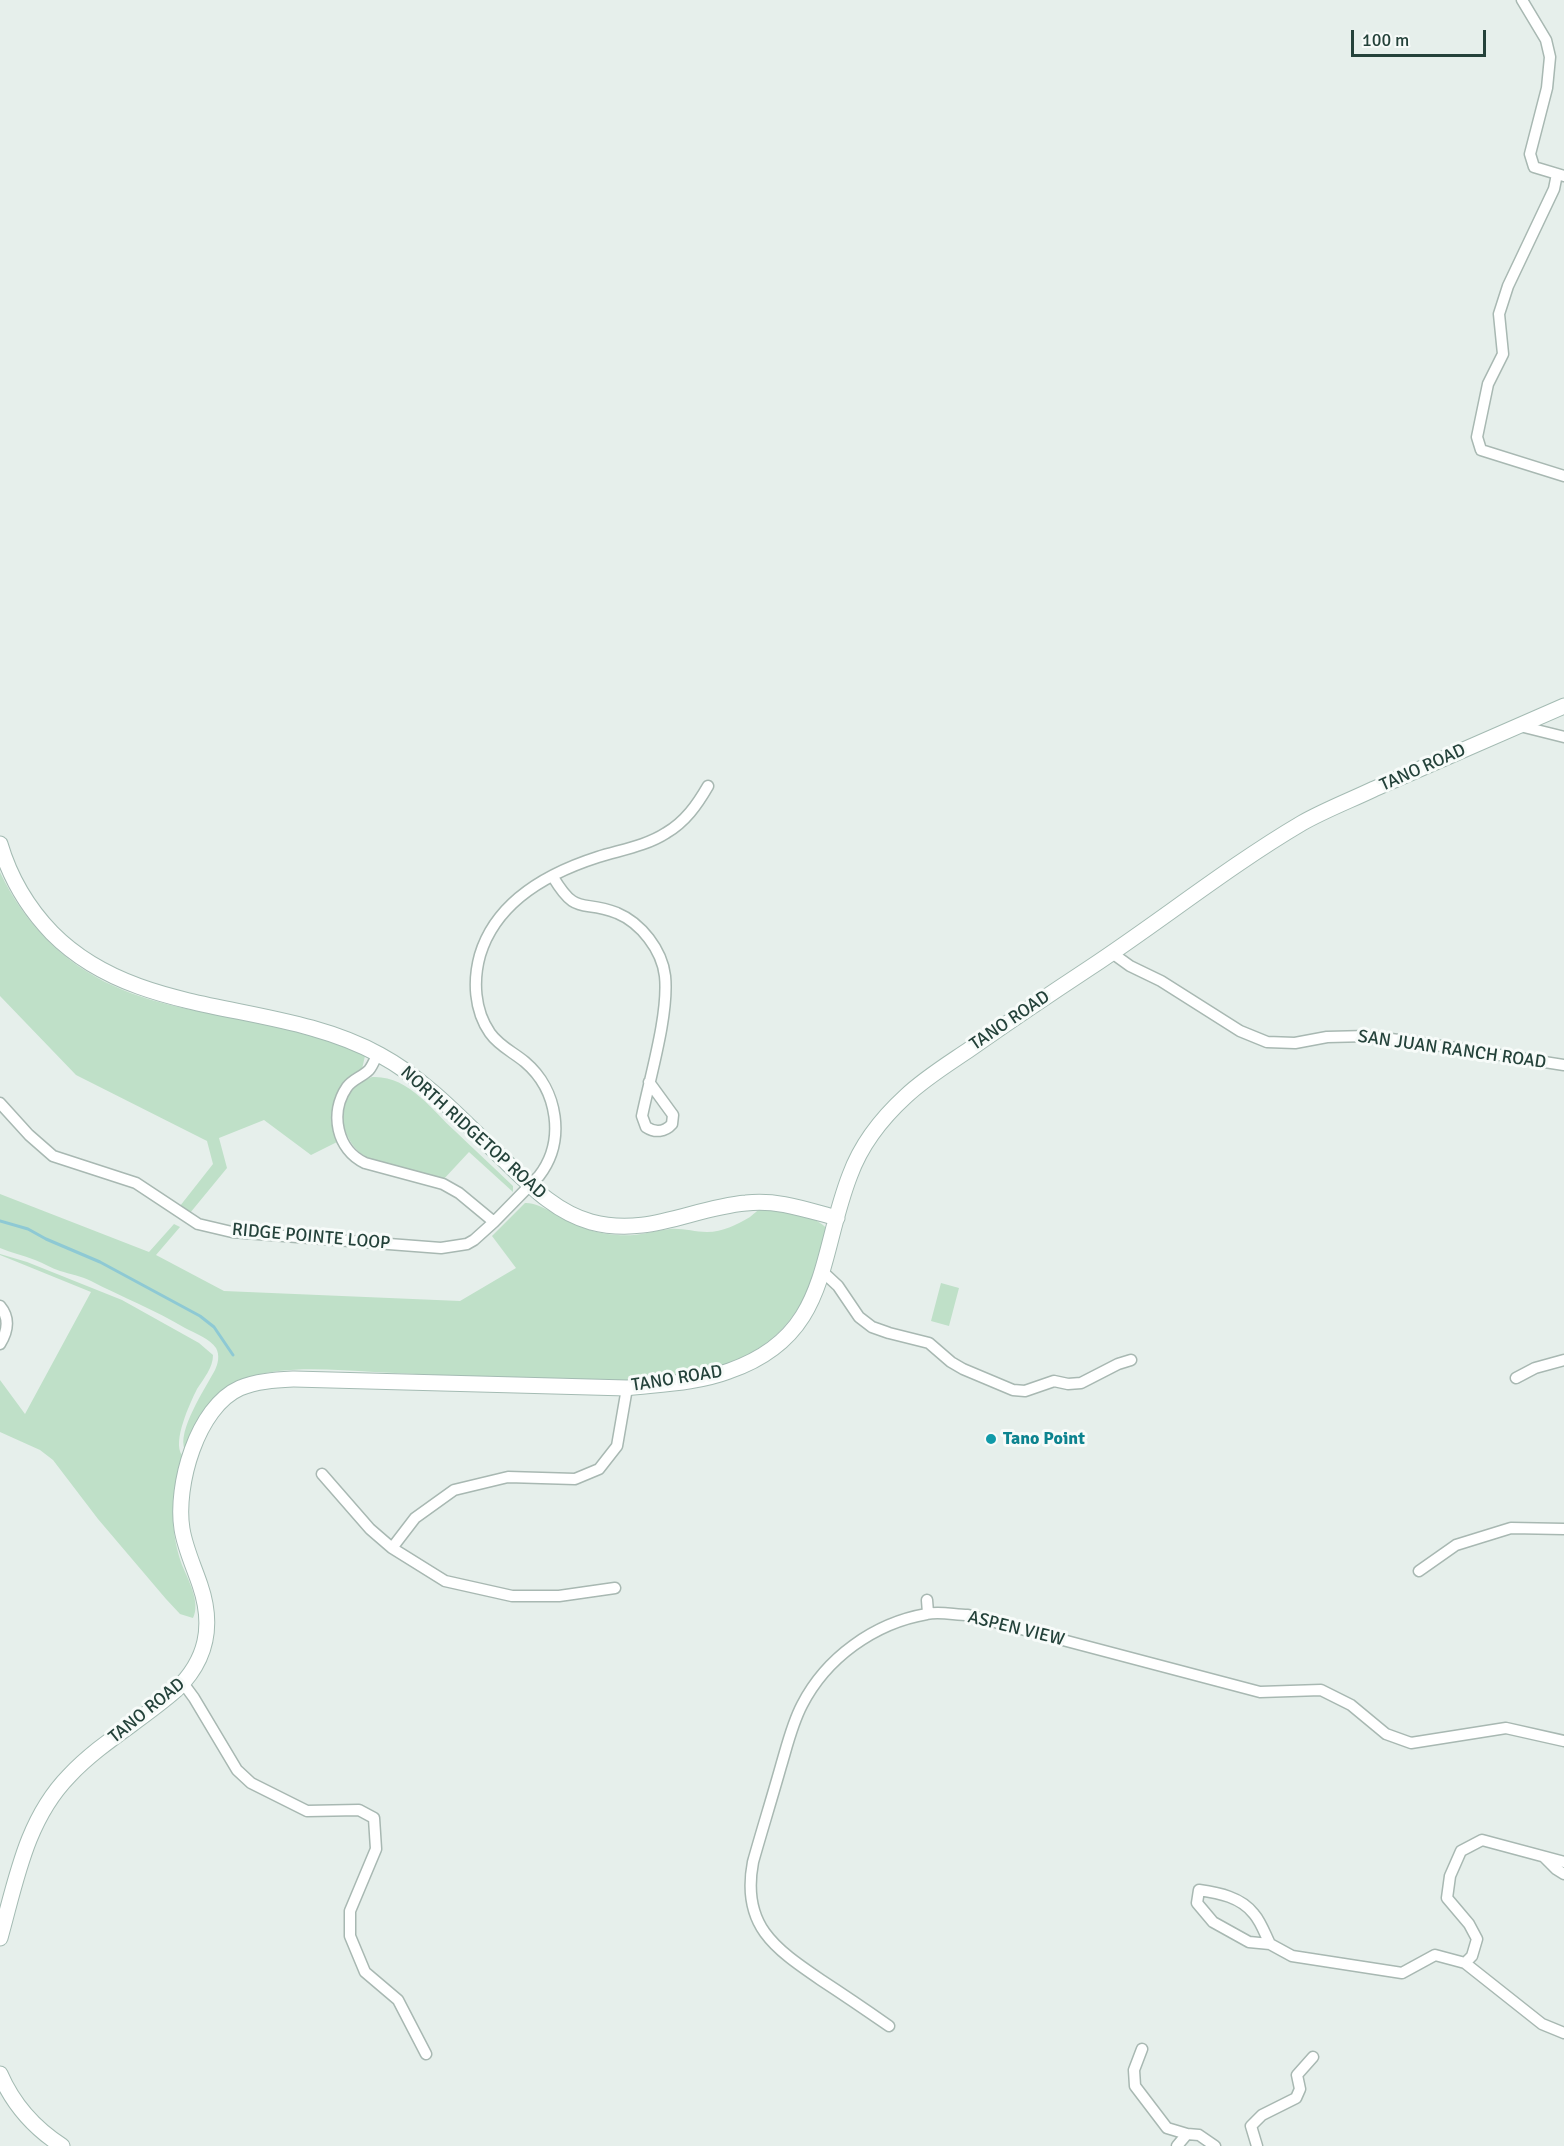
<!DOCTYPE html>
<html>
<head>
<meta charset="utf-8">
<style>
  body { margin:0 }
  #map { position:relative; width:1564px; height:2146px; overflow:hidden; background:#e6efeb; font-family:Signika,sans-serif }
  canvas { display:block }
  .scale { position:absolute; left:1351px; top:30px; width:135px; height:27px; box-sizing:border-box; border:3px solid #24423a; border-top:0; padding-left:8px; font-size:18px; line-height:21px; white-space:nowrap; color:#24423a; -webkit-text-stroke:4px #f7fbf9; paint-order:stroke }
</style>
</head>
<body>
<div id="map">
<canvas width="1564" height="2146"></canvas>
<div class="scale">100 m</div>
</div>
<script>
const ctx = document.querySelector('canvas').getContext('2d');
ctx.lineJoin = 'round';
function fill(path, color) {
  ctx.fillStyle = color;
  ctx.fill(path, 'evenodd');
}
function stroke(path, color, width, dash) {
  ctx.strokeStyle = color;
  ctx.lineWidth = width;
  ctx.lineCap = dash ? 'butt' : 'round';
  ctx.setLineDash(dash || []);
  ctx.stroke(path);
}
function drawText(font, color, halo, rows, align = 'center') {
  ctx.font = font + ' Signika,sans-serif';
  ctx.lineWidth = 6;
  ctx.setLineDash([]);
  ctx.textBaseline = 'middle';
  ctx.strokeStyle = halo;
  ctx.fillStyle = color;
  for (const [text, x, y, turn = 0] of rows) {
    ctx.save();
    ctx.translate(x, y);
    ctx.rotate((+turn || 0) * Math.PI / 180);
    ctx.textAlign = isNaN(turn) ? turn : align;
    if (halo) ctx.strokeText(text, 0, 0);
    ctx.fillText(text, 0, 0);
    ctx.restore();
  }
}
const green = new Path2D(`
  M0,872C23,922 64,964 114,986C159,1007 212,1013 260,1023C284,1028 309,1032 331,1041C343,1045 354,1051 365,1056L362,1069C337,1089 323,1109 337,1142L311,1155L264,1120L219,1138L227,1168L190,1213L180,1206L213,1164L207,1141L76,1075L0,996Z
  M372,1077C408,1075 432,1110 455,1131C474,1149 494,1168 513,1186V1192L469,1152L442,1181C411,1163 365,1173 348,1137C344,1129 341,1120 343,1110C347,1093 356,1083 372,1077Z
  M0,1194L149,1252L174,1224L180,1227L156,1255L224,1291L460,1301L516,1268L492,1236L525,1203C540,1202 568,1222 584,1228C599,1234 618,1236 634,1235C646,1234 658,1230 670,1229C683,1228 694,1232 707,1232C723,1232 736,1225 750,1217C753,1215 757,1210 761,1209C773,1205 819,1217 826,1228C825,1241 819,1255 816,1268C780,1391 646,1383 542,1379C486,1377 430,1375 374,1372C333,1370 285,1365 247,1378L185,1450C176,1432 206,1387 215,1370C218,1364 220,1355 216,1348C210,1339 195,1333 185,1328C155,1310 122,1297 91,1281C81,1276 70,1274 60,1271C51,1268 43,1263 35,1260C23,1255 11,1253 0,1248Z
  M0,1254L27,1262L122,1300L199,1343L213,1355C213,1368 204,1378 197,1389C190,1403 172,1442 182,1455C171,1492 169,1528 182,1565C188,1579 201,1603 193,1618L180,1614L166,1599L98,1519L53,1460L40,1450L0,1432V1380L25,1414L91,1292L0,1255Z
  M941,1283L959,1288L949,1326L931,1321Z`);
const stream = new Path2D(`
  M0,1221L28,1229L46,1239L100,1262L200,1316L214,1327L233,1355`);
const street = new Path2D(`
  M1522,0L1546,40L1550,57L1547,88L1530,154L1534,167L1564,176
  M1557,174L1554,189L1508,286L1499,314L1503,354L1488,384L1477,437L1481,450L1564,476
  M1520,726L1564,737
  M553,877C577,917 581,899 617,913C641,923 662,950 665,976C669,1014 650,1077 642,1116L646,1127C655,1133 665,1132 672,1124L673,1115L649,1082
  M1112,953L1130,966L1161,981L1240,1031L1267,1042L1295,1043L1327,1037L1368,1036L1429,1044L1564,1065
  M378,1053C375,1059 373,1065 369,1070C362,1077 353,1079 347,1087C329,1113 337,1150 365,1163L443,1184L459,1193L494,1222
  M0,1103L29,1135L53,1156L136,1183L198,1224L232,1232L441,1248L467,1244L474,1240L494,1222L539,1176C566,1141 558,1090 525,1062C513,1052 499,1046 490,1033C474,1010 473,980 480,955C496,902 548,873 598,857C620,850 646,846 666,833C685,822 697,805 708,786
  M823,1272L838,1286L859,1317L872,1327L889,1333L929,1343L951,1362L963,1369L1013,1390L1025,1391L1054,1381L1068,1384L1081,1383L1118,1364L1131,1360
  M0,1306C10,1318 8,1331 0,1344
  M1516,1378L1535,1368L1564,1360
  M322,1474L370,1529L392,1548L445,1581L512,1596H559L615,1588
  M392,1548L415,1518L454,1490L508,1477L575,1479L599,1469L617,1446L627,1388
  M1419,1571L1456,1545L1511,1528L1564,1529
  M927,1600L928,1613
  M183,1683L194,1698L237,1770L251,1783L307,1811L359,1810L374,1818L376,1849L350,1911V1936L365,1972L398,2000L426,2054
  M1544,1857L1556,1869L1564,1874
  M1270,1944C1265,1934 1261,1922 1254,1914C1241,1897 1219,1893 1199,1890L1197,1903L1213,1922L1249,1942L1270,1944L1292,1956L1402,1973L1435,1955L1465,1963L1542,2024L1564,2033
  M1465,1963L1472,1956L1477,1939L1469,1924L1447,1898L1450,1876L1461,1851L1482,1840L1564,1862
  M889,2026C866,2010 844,1995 821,1980C774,1948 741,1925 753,1862C762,1830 772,1798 781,1766C787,1746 792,1724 802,1705C826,1658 874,1623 927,1614C939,1611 955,1615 968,1615L1260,1692L1321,1690L1351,1705L1386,1734L1411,1743L1506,1728L1564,1741
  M1142,2049L1134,2070L1135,2086L1167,2128L1187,2134L1199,2135L1215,2146
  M1177,2146L1187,2134
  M1257,2146L1251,2126L1262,2115L1296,2098L1300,2089L1297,2075L1313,2057`);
const secondary = new Path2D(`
  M0,844C10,878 28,908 52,933C139,1021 277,998 380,1055C428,1081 465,1123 504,1160C530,1185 555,1212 591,1222C648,1237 691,1208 746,1203C777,1199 807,1210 837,1218
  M0,1938C16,1881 26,1820 69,1776C100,1743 142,1720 176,1690C207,1660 214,1626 200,1585C194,1567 185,1548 182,1529C175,1486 197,1407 240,1388C256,1381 276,1380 294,1379L627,1388C661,1384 697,1383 729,1371C830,1336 818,1257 850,1175C861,1145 883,1117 906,1096C925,1078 948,1064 970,1049C1010,1021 1050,994 1091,967C1162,920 1229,866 1302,823C1325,810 1351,800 1374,789C1437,761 1501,734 1564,706
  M0,2074C13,2104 34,2128 62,2146`);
const markers = [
  [991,1439,6,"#0f9aa8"]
];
const streetNames = [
  ["TANO ROAD",1423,768,-24],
  ["TANO ROAD",1010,1021,-34],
  ["SAN JUAN RANCH ROAD",1452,1050,8],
  ["NORTH RIDGETOP ROAD",473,1133,42],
  ["RIDGE POINTE LOOP",311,1237,5],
  ["TANO ROAD",677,1379,-9],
  ["ASPEN VIEW",1016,1629,14],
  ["TANO ROAD",147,1711,-39]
];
const cultureNames = [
  ["Tano Point",1003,1439]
];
fill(green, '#bfe0c8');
stroke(stream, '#8ec9d4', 3);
stroke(street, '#a8b8b2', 13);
stroke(secondary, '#a4bbb3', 17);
stroke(street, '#fff', 10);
stroke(secondary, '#fff', 15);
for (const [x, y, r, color] of markers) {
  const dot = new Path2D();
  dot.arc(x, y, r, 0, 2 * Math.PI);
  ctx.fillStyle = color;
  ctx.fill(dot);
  stroke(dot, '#f7fbf9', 2);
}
drawText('18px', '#24423a', '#f7fbf9', streetNames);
drawText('bold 18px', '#0d838f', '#f7fbf9', cultureNames, 'left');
</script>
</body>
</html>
